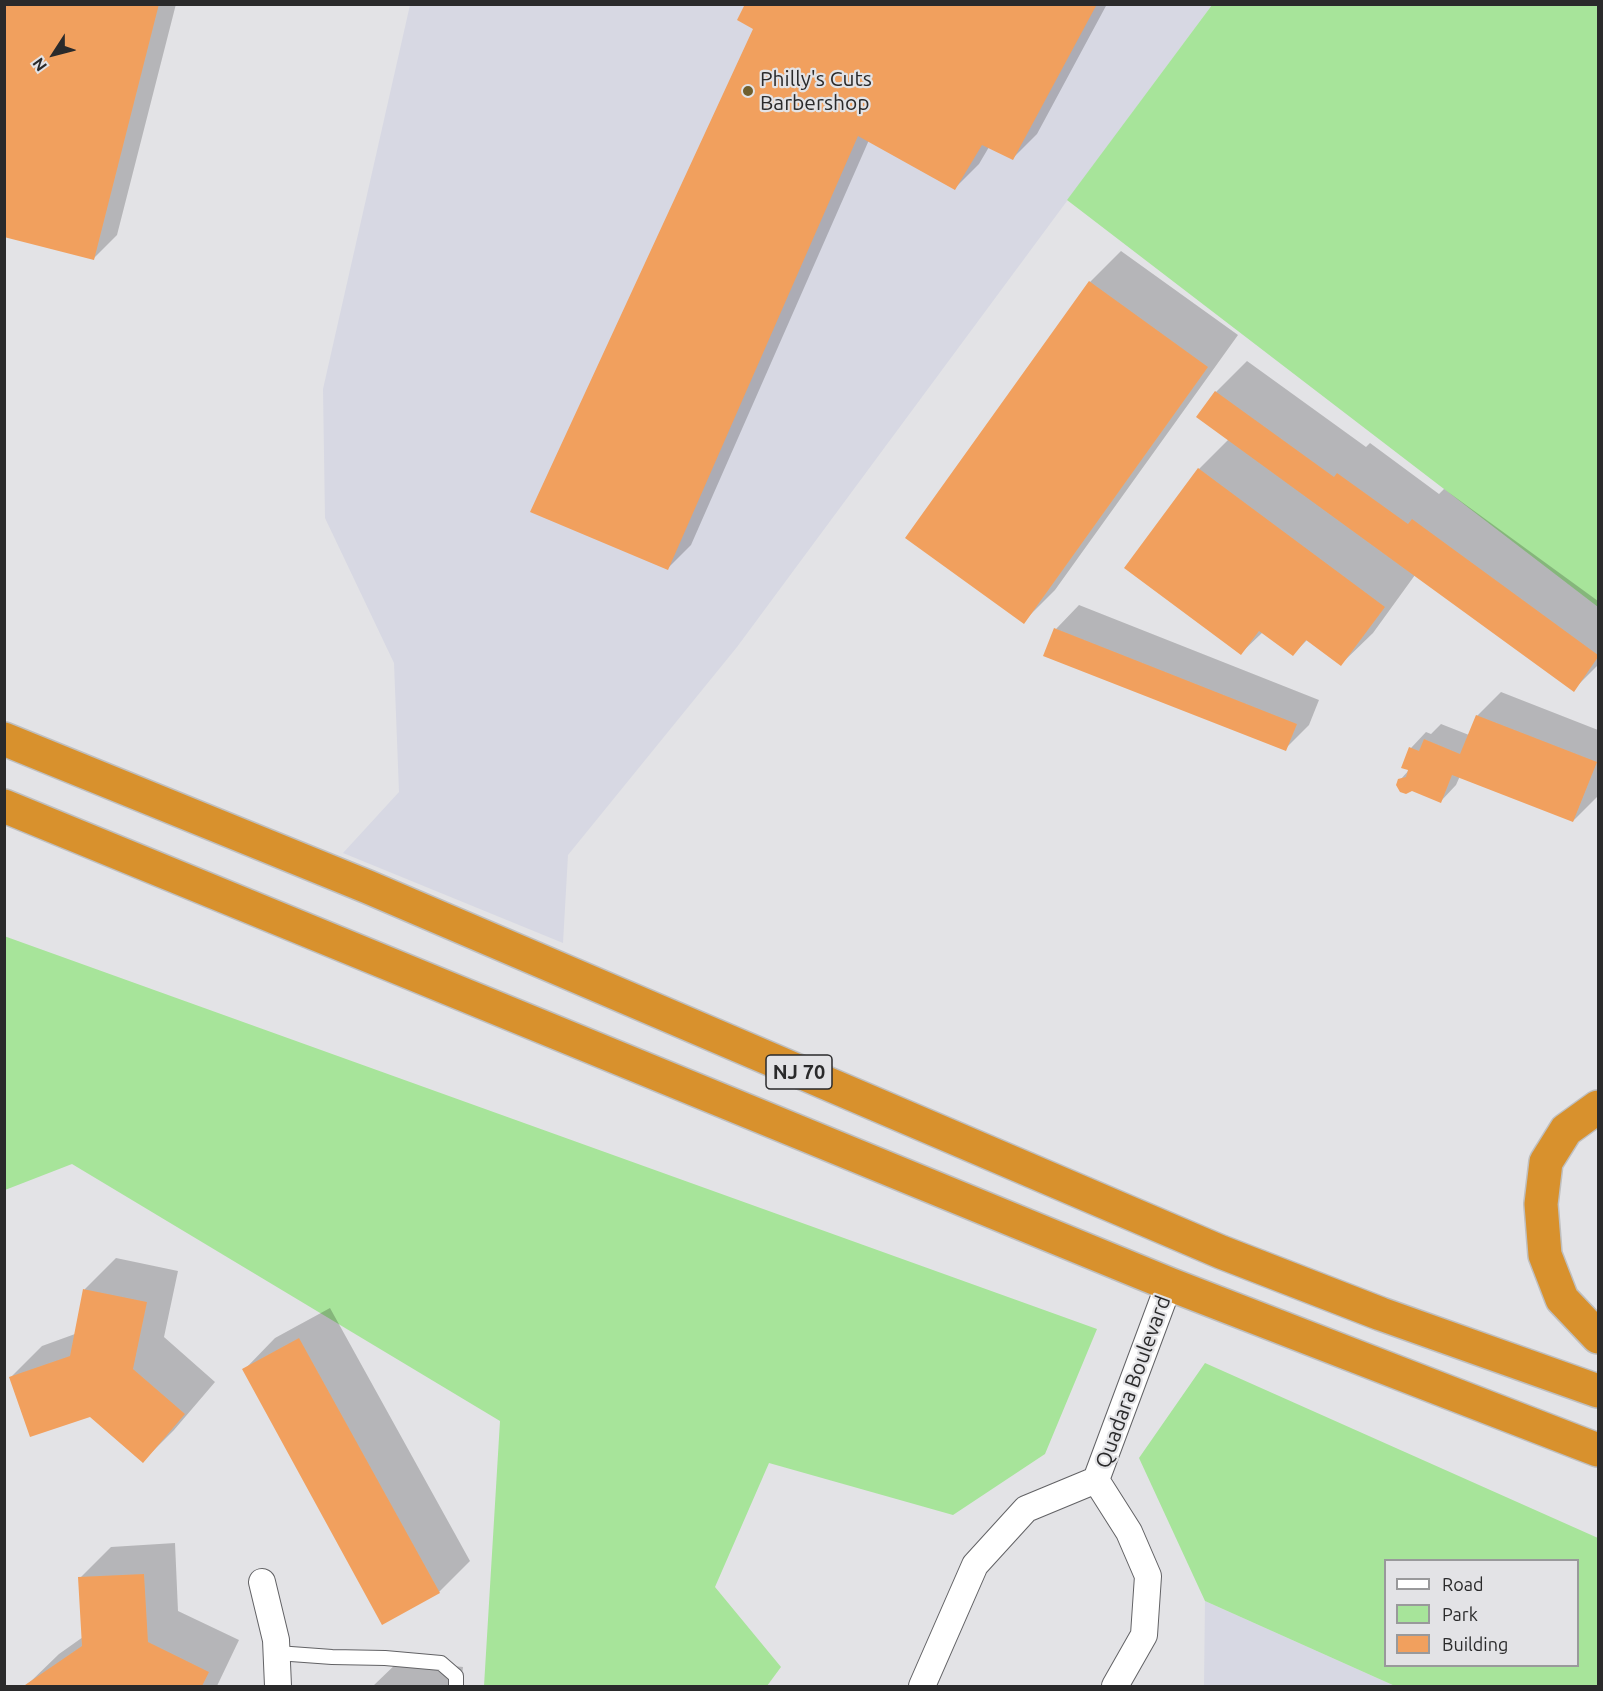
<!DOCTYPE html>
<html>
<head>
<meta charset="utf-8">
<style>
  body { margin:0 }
  #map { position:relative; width:1603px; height:1691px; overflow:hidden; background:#e3e3e6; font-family:Ubuntu,sans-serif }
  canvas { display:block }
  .frame { position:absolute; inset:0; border:6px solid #2a2a2b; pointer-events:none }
  .legend { position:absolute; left:1384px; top:1559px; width:195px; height:108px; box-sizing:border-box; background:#e3e3e6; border:2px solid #99999b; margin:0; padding:8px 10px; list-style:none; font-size:18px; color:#2a2a2b }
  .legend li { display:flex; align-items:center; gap:12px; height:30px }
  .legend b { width:30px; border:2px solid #99999b }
  .north { position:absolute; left:24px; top:24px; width:60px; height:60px; -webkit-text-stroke:4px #e3e3e6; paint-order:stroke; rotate:234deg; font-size:16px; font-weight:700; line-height:24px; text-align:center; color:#2a2a2b }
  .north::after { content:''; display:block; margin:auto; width:21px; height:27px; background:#2a2a2b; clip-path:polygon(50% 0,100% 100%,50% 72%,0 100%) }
</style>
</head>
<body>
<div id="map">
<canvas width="1603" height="1691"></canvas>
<div class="frame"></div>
<ul class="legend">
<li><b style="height:8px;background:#fff"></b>Road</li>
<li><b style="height:16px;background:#a7e49a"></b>Park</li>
<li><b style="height:16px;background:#f1a05e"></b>Building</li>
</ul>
<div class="north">N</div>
</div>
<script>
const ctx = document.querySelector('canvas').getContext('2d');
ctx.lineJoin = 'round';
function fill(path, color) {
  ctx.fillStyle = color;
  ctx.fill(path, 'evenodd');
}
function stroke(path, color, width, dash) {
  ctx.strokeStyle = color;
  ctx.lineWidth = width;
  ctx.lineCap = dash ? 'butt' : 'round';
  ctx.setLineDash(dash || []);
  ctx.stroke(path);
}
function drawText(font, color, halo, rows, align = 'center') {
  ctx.font = font + ' Ubuntu,sans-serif';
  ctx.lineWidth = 4.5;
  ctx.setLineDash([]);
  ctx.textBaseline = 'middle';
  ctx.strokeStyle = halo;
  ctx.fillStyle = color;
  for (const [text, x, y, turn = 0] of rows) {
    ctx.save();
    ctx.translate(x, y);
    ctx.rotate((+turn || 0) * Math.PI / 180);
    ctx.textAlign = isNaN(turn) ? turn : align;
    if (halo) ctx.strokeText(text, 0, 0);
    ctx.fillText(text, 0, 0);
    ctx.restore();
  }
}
const built = new Path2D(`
  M410,5H1212L737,647L568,855L563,943L343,853L399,792L394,663L325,518L323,389Z
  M1205,1601L1395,1686H1204Z`);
const green = new Path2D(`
  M1212,5H1598V607L1067,200Z
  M4,936L1097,1329L1045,1454L953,1515L769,1463L715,1587L781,1667L767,1686H484L500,1421L72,1164L5,1190Z
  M1205,1363L1598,1538V1686H1395L1205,1601L1139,1458ZM1386,1560H1578V1666H1386Z`);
const shadow = new Path2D(`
  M4,4H176L117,235L93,259Z
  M747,4H1107L1037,134L1013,158L989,147L979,164L955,188L869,140L691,545L667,569L755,28Z
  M1121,251L1238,335L1055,590L1023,622L1090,282Z
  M1247,361L1366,447L1370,443L1439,494L1444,489L1598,601V665L1573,690L1415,575L1373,633L1341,664L1308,639L1293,654L1263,632L1241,653L1199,469L1229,439L1216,392Z
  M1079,605L1319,700L1309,725L1285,749L1056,629Z
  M1501,692L1598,730V792L1597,797L1573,821L1460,776L1456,785L1441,801L1412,789L1400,780L1410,769L1411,748L1426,732L1431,734L1441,724L1469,735L1477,716Z
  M116,1258L178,1271L164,1337L215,1382L174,1430L143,1461L90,1415L11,1377L42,1346L75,1334L85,1289Z
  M330,1308L470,1561L439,1592L244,1370L275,1338Z
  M175,1543L178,1611L239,1640L217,1686H28L27,1685L59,1654L83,1637L80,1578L111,1547Z
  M400,1660L463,1667L461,1686H373Z`);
const building = new Path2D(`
  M4,4H159L94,260L4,237Z
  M745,4H1097L1013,160L982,145L955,190L858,136L668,570L530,512L753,29L737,20Z
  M1089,281L1208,367L1024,624L905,538Z
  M1215,391L1334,477L1337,473L1408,524L1412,519L1598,655V657L1574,692L1196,417Z
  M1198,468L1385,607L1341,666L1306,640L1293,656L1259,631L1241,655L1124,568Z
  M1054,628L1297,724L1286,751L1043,656Z
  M1476,715L1597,762L1573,822L1452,775L1441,803L1412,791L1406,794L1400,792L1396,785L1398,779L1406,777L1408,770L1401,768L1409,747L1419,751L1424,739L1460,754Z
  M83,1289L147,1302L133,1369L185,1414L143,1463L90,1417L30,1437L9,1377L70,1356Z
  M299,1338L440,1593L382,1625L242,1369Z
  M144,1574L148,1642L209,1672L202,1686H26L25,1685L82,1646L78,1577Z`);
const lane = new Path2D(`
  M277,1653L332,1657L385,1658L441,1663L456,1676V1686`);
const street = new Path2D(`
  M1096,1480L1129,1532L1148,1576L1144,1635L1115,1686
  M262,1582L276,1640L278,1686
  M922,1686L975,1565L1026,1509L1096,1480L1169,1284`);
const highway = new Path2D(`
  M4,739L368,887L1221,1252L1381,1314L1598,1391
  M4,806L1169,1284L1598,1450
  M1598,1107L1566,1130L1546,1162L1541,1204L1545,1255L1562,1299L1598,1337`);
const markers = [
  [748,91,6,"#705f2d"]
];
const shields = [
  [799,1072,66]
];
const shieldNames = [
  ["NJ 70",799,1072]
];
const poiNames = [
  ["Philly's Cuts",760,79],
  ["Barbershop",760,103]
];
const streetNames = [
  ["Quadara Boulevard",1133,1382,-70]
];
fill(built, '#d7d8e3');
fill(green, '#a7e49a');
fill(shadow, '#0003');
fill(building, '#f1a05e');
stroke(lane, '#626265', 16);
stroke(street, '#626265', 28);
stroke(highway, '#bfbfbf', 36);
stroke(lane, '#fff', 14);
stroke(street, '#fff', 26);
stroke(highway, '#d8912d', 33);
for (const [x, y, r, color] of markers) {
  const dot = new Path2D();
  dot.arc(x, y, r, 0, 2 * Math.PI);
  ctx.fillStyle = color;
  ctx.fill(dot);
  stroke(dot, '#e3e3e6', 2);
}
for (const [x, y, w] of shields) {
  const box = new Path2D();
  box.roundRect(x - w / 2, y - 17, w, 34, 4.5);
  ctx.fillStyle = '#e3e3e6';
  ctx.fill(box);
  stroke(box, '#2a2a2b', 1.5);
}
drawText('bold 20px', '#2a2a2b', null, shieldNames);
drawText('21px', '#2a2a2b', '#e3e3e6', poiNames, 'left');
drawText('21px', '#2a2a2b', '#e3e3e6', streetNames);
</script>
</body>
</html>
